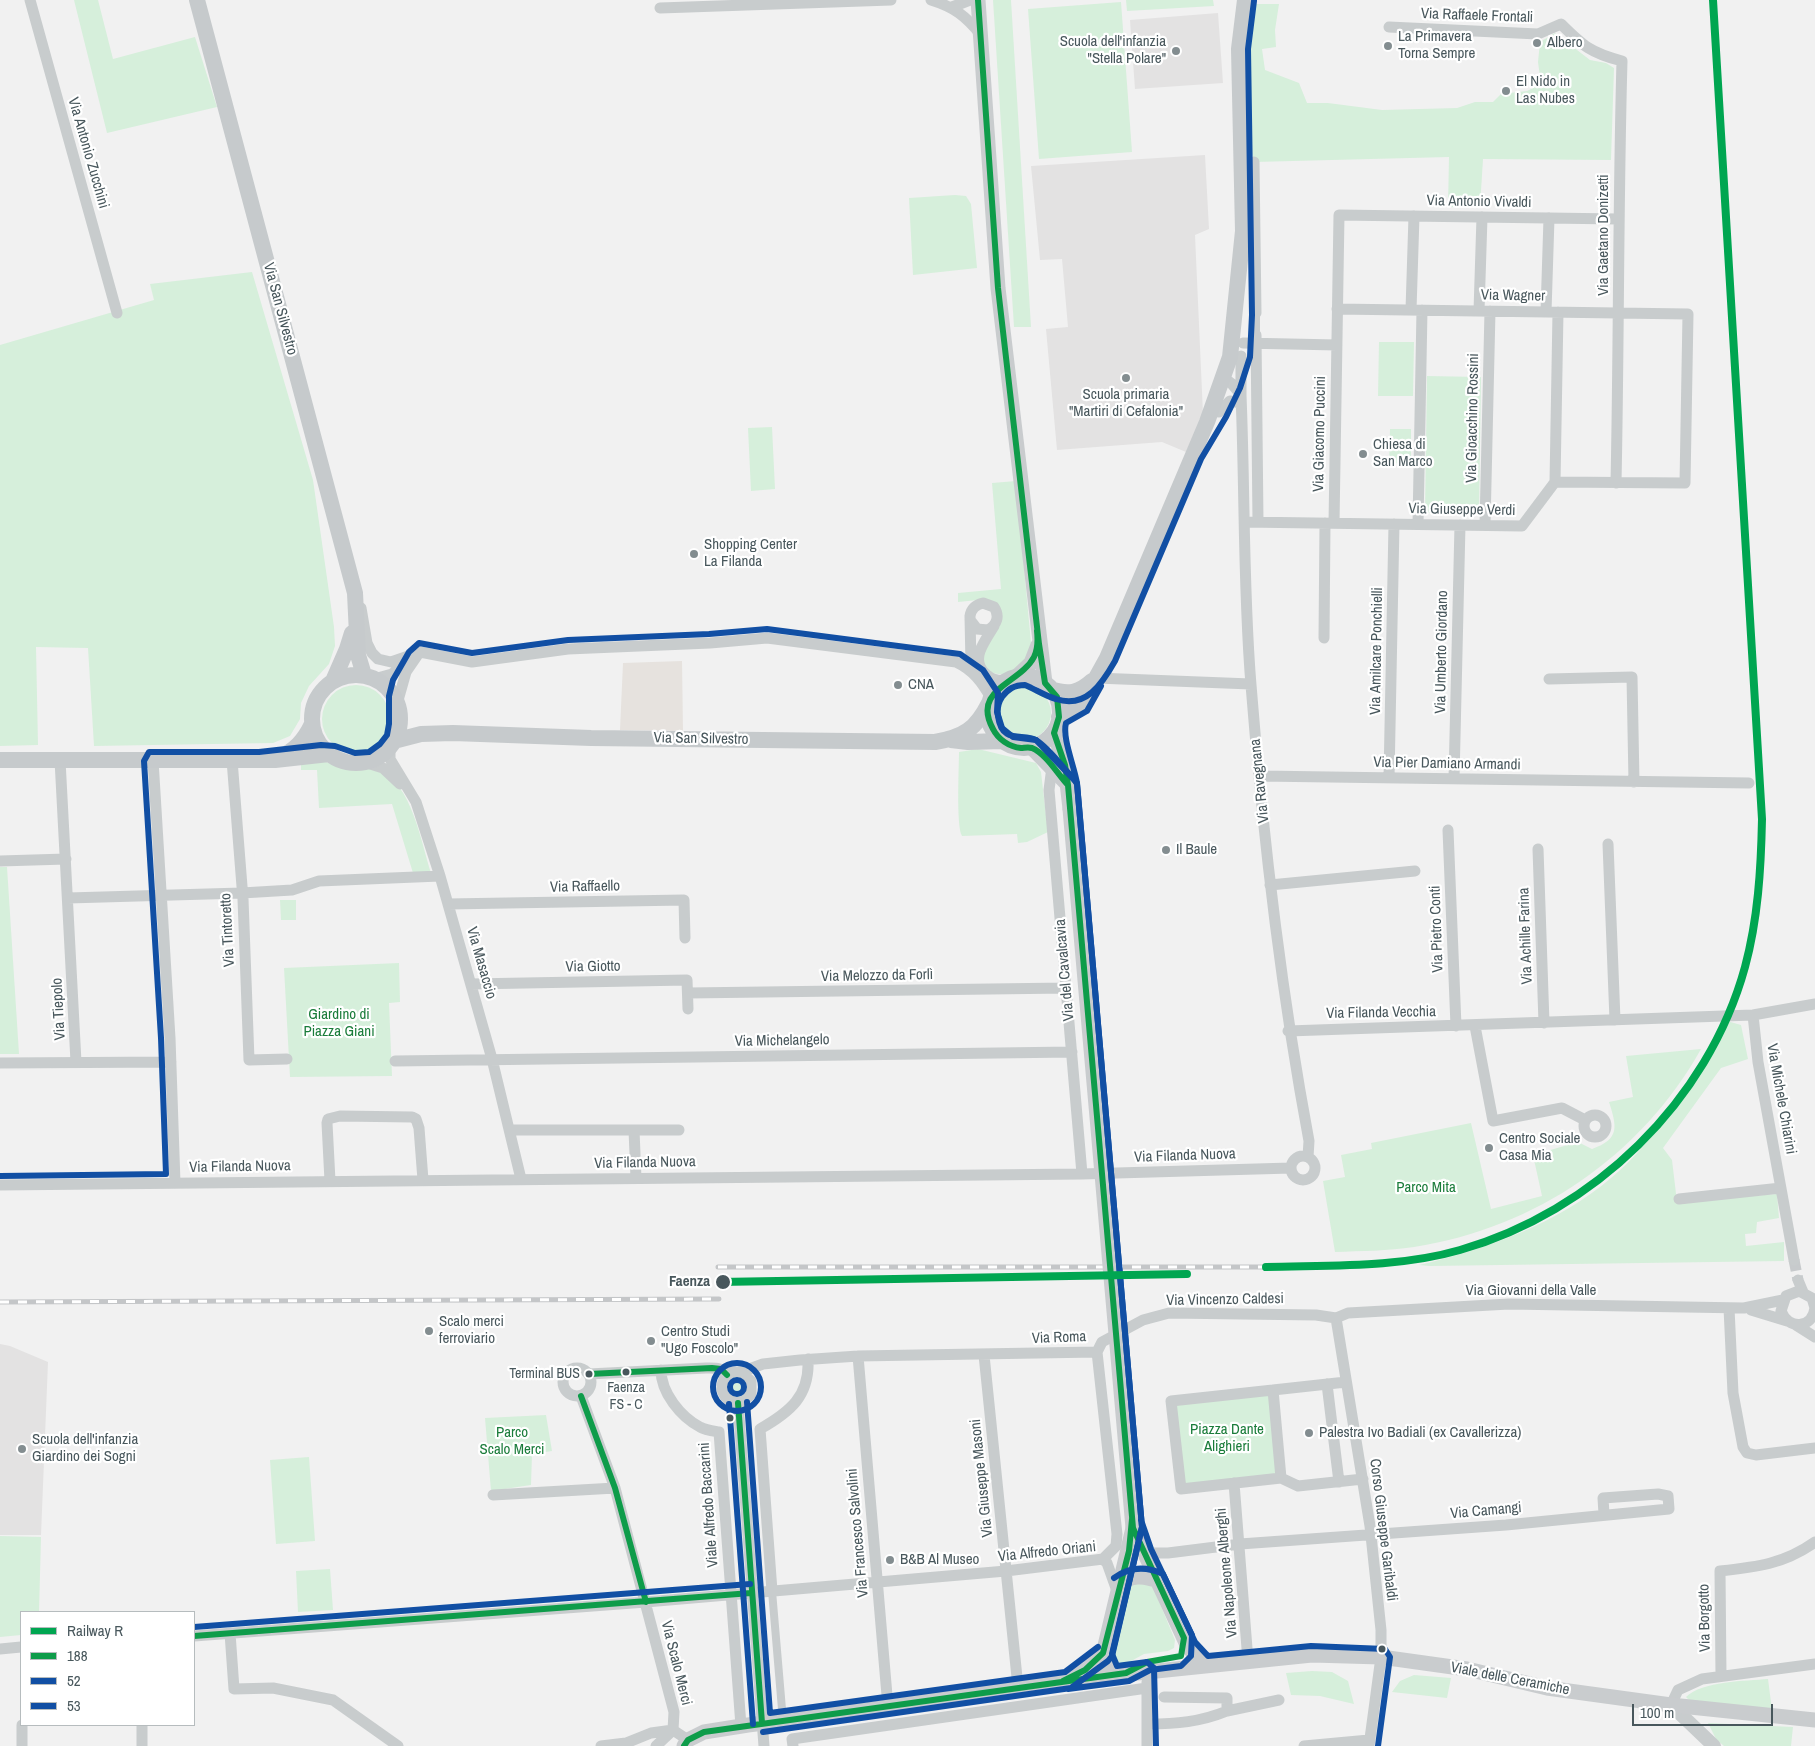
<!DOCTYPE html>
<html>
<head>
<meta charset="utf-8">
<style>
  body { margin:0 }
  #map { position:relative; width:1815px; height:1746px; overflow:hidden; background:#f1f1f1; font-family:"Archivo Narrow",sans-serif }
  canvas { display:block }
  .legend { position:absolute; left:20px; top:1611px; width:175px; height:115px; box-sizing:border-box; background:#fff; border:1px solid #b6bcbe; margin:0; padding:6px 9px; list-style:none; font-size:15px; color:#48575c }
  .legend li { display:flex; align-items:center; gap:10px; height:25px }
  .legend b { width:25px; border:1px solid #b6bcbe }
  .scale { position:absolute; left:1632px; top:1704px; width:141px; height:22px; box-sizing:border-box; border:2px solid #48575c; border-top:0; padding-left:6px; font-size:15px; line-height:18px; white-space:nowrap; color:#48575c; -webkit-text-stroke:4px #fff; paint-order:stroke }
</style>
</head>
<body>
<div id="map">
<canvas width="1815" height="1746"></canvas>
<ul class="legend">
<li><b style="height:6px;background:#00a651"></b>Railway R</li>
<li><b style="height:6px;background:#0e9c4a"></b>188</li>
<li><b style="height:6px;background:#114fa4"></b>52</li>
<li><b style="height:6px;background:#114fa4"></b>53</li>
</ul>
<div class="scale">100 m</div>
</div>
<script>
const ctx = document.querySelector('canvas').getContext('2d');
ctx.lineJoin = 'round';
function fill(path, color) {
  ctx.fillStyle = color;
  ctx.fill(path, 'evenodd');
}
function stroke(path, color, width, dash) {
  ctx.strokeStyle = color;
  ctx.lineWidth = width;
  ctx.lineCap = dash ? 'butt' : 'round';
  ctx.setLineDash(dash || []);
  ctx.stroke(path);
}
function drawText(font, color, halo, rows, align = 'center') {
  ctx.font = font + ' "Archivo Narrow",sans-serif';
  ctx.lineWidth = 4.5;
  ctx.setLineDash([]);
  ctx.textBaseline = 'middle';
  ctx.strokeStyle = halo;
  ctx.fillStyle = color;
  for (const [text, x, y, turn = 0] of rows) {
    ctx.save();
    ctx.translate(x, y);
    ctx.rotate((+turn || 0) * Math.PI / 180);
    ctx.textAlign = isNaN(turn) ? turn : align;
    if (halo) ctx.strokeText(text, 0, 0);
    ctx.fillText(text, 0, 0);
    ctx.restore();
  }
}
const commercial = new Path2D(`
  M682,661L683,731L620,730L623,663Z`);
const education = new Path2D(`
  M1218,13L1223,83L1135,89L1130,20Z
  M1205,155L1209,229L1195,235L1203,414L1186,452L1162,442L1057,450L1046,329L1068,327L1062,259L1040,260L1031,166Z
  M0,1344L10,1346L48,1362L41,1535H0Z`);
const green = new Path2D(`
  M74,0H98L113,59L195,37L217,107L107,133Z
  M993,0H1011L1031,327H1014Z
  M1126,0H1213L1214,6L1127,11Z
  M1121,2L1132,152L1039,159L1028,9Z
  M1252,4H1279L1275,30L1276,47L1262,49L1265,70L1299,83L1307,103H1328L1382,110L1457,108L1475,102H1493L1501,94L1527,91L1541,84L1538,62L1540,42L1555,33L1590,60L1606,63L1614,68L1611,160L1483,159L1480,207H1448L1449,157L1254,162L1243,116L1244,70Z
  M955,195L966,196L971,204L977,268L913,275L909,198Z
  M252,272L313,480L334,627L335,646L329,664L309,686L301,703L300,719L290,736L273,743L94,746L88,648L36,647L38,745L0,746V345L154,300L150,284Z
  M1379,342H1414L1413,396H1378Z
  M1427,376L1481,377L1479,514L1425,513Z
  M772,427L775,489L751,491L748,428Z
  M1390,429H1411V464L1389,463Z
  M1016,481L1031,643C1029,651 1027,658 1022,665C1008,681 976,676 983,651C986,641 995,629 1001,620L978,600L958,602V593L1001,589L992,483Z
  M322 719a34 34 0 1 1 68 0a34 34 0 1 1-68 0Z
  M997 713a27 27 0 1 1 54 0a27 27 0 1 1-54 0Z
  M978,749L1036,763L1041,772L1048,832L1027,842L1018,843L1017,834L962,836C956,826 959,767 959,752Z
  M323,761C331,763 339,768 348,769C358,770 369,766 379,770C412,784 421,842 431,873H413L392,804L319,808L317,770H301V762Z
  M0,867H7L19,1054H0Z
  M280,900H296V920H281Z
  M399,963L400,1002L389,1003L392,1076L290,1077L284,968Z
  M1727,1021L1741,1025L1748,1059L1721,1068L1663,1148L1672,1160L1677,1202L1777,1194L1779,1218L1757,1222L1756,1233L1745,1234L1746,1246L1784,1242V1261L1430,1266L1419,1265C1487,1249 1557,1224 1611,1178C1633,1160 1652,1136 1670,1114C1693,1085 1713,1056 1727,1021Z
  M1701,1049C1641,1156 1536,1228 1414,1247C1388,1251 1361,1251 1335,1252L1323,1181L1345,1177L1341,1155L1372,1149L1371,1143L1471,1123L1491,1209L1542,1196L1533,1155L1578,1142L1592,1149C1620,1139 1617,1127 1609,1102L1633,1097L1626,1056Z
  M735,1376L745,1380L746,1393L737,1398L728,1393L727,1382Z
  M1269,1392L1278,1475L1184,1485L1175,1402Z
  M546,1415L552,1451L532,1454L531,1485L491,1491L485,1418Z
  M309,1457L315,1541L276,1544L270,1460Z
  M0,1536L41,1537L39,1612H21V1635L0,1637Z
  M330,1569L333,1610L298,1612L296,1571Z
  M1140,1582L1153,1587L1175,1640L1174,1648L1168,1651L1144,1654L1122,1666L1113,1661L1111,1655L1125,1589Z
  M1312,1671L1332,1672L1348,1681L1354,1704L1320,1696L1291,1695L1286,1673Z
  M1414,1675L1451,1678L1447,1698L1392,1692L1400,1681Z
  M1768,1679L1772,1710L1692,1703L1686,1697C1702,1681 1746,1681 1768,1679Z
  M1708,1723L1793,1727L1791,1746H1724L1716,1739Z`);
const minorTunnel = new Path2D(`
  M1794,1260L1798,1280`);
const pedestrian = new Path2D(`
  M1256,313V335
  M772,1591L783,1721`);
const minor = new Path2D(`
  M30,0L117,313
  M931,0C954,7 966,16 981,35
  M952,7L970,0
  M660,8L891,0
  M1389,27L1538,34L1561,24C1583,46 1591,53 1622,61C1618,202 1619,342 1616,483
  M1254,162L1256,313
  M1411,310L1414,216
  M1479,311L1482,217
  M1546,312L1549,218
  M1256,335L1258,522
  M1243,343L1337,345
  M1241,356V395
  M1224,378L1232,384L1241,395C1245,492 1243,589 1251,685C1263,838 1281,991 1309,1141L1308,1157
  M1219,412L1230,401L1241,403
  M1555,482L1558,312
  M1245,522L1522,526L1555,482L1685,483L1688,314L1337,309
  M1334,523L1339,215L1618,219
  M1418,524L1422,310
  M1485,525L1490,311
  M361,608L367,643L372,653L378,659L391,662L420,652L472,662L568,649L710,643L767,638L956,662C973,670 982,682 991,698
  M970,620L977,629L988,630C997,625 1000,616 994,607L983,603C975,605 971,609 970,616L971,665L976,675
  M994,626C989,634 983,643 980,651C973,671 994,685 1011,679
  M1324,638L1325,523
  M1096,678L1251,684
  M374,679L392,674L411,660
  M1549,679L1632,677L1634,782
  M397,704L406,672L419,653
  M390,746V759L416,802L440,876L492,1059L521,1179
  M60,760L76,1062
  M153,760L170,1038L175,1183
  M232,760L243,899L249,1060L287,1059
  M364,762L383,768L400,784
  M1052,767L1049,790L1082,1174
  M1260,776L1749,783
  M1389,778L1394,524
  M1454,779L1460,525
  M1448,830L1456,1026
  M1608,844L1615,1020
  M1538,849L1544,1023
  M0,861L66,859
  M1270,885L1415,871
  M68,898L242,893L292,890L319,881L440,876
  M448,904L684,900L685,938
  M471,984L687,980L688,1009
  M688,993L1066,988
  M1753,1015L1758,1062L1794,1260
  M1475,1026L1493,1121L1562,1108L1585,1120
  M1288,1031L1753,1015L1815,1004
  M395,1061L1072,1052
  M0,1063L171,1062
  M1584 1126a11 11 0 1 1 22 0a11 11 0 1 1-22 0Z
  M510,1130H679
  M634,1130L636,1178
  M1291 1168a12 12 0 1 1 24 0a12 12 0 1 1-24 0Z
  M330,1181L327,1123L328,1119L340,1116L412,1117L416,1119L419,1128L423,1180
  M0,1185L1082,1174L1291,1168
  M1679,1199L1781,1188
  M1798,1280L1803,1292
  M1729,1308L1733,1393L1743,1447L1747,1453L1756,1455L1815,1448
  M1815,1308L1812,1298L1799,1291L1786,1296L1781,1311C1788,1330 1812,1329 1815,1308
  M1751,1310L1787,1321
  M1336,1318L1348,1313L1509,1304L1744,1308L1783,1300
  M1336,1318L1370,1526L1381,1630V1657L1369,1746
  M1796,1325L1815,1337
  M1097,1352L1102,1342L1143,1320L1169,1313L1316,1315L1336,1318
  M1097,1352L1117,1534L1116,1546L1103,1559
  M984,1355L1018,1687
  M858,1356L888,1707
  M563 1382a14 14 0 1 1 28 0a14 14 0 1 1-28 0Z
  M661,1370C661,1393 681,1417 700,1427C705,1430 713,1431 719,1432L741,1726
  M741,1372L751,1381V1394L743,1402C728,1405 718,1393 724,1379L732,1372H741L763,1364L800,1360L858,1356L1097,1352
  M589,1374L706,1368C714,1368 723,1367 727,1375
  M1346,1382L1273,1390L1281,1478L1298,1486L1363,1479
  M1327,1384L1339,1482
  M1273,1390L1171,1401L1181,1489L1281,1478
  M581,1396L615,1488L674,1712L673,1730
  M738,1403L764,1746
  M1234,1483L1248,1661
  M493,1495L615,1488
  M1143,1553H1168L1240,1544L1506,1525L1669,1509L1668,1496L1658,1494L1603,1498L1604,1514
  M1103,1559L1107,1563L1117,1591
  M772,1591L760,1429C790,1412 810,1396 808,1359
  M230,1633L234,1689L273,1688L333,1700L398,1746
  M194,1636L646,1602L1006,1571L1103,1559
  M0,1649L21,1647
  M1721,1676L1720,1571C1757,1567 1784,1564 1815,1542
  M1164,1697L1227,1698V1711L1279,1700
  M1671,1705L1678,1690L1702,1679L1815,1664
  M1148,1724C1176,1724 1200,1722 1227,1711
  M22,1725V1746
  M142,1725V1746
  M601,1746L626,1743L651,1733L673,1730L688,1740
  M656,1746L673,1730
  M793,1746L792,1739L1147,1688
  M1147,1746V1682
  M1304,1746L1369,1740`);
const tertiary = new Path2D(`
  M1671,1705L1714,1746`);
const secondary = new Path2D(`
  M978,0L998,288L1045,683
  M1015,678L1031,663L1038,645
  M1054,733L1065,765L1070,809
  M1031,747L1068,785
  M1133,1528L1188,1647L1205,1665
  M1119,1585C1131,1575 1143,1575 1158,1581
  M1113,1675L1106,1667L1103,1654L1133,1528
  M1072,1677L1103,1654
  M684,1746L688,1740L704,1732L748,1725L888,1707L1069,1680L1312,1655L1381,1657L1467,1669L1547,1688L1671,1705L1815,1720`);
const primary = new Path2D(`
  M197,0L355,593L358,655L364,675
  M312 719a44 44 0 1 1 88 0a44 44 0 1 1-88 0Z
  M988 712a36 36 0 1 1 72 0a36 36 0 1 1-72 0Z
  M333,681L347,649L352,633
  M1051,689C1068,695 1079,693 1092,681
  M1059,717L1081,705L1107,658L1207,422L1230,357L1243,231L1239,49L1245,0
  M951,740L968,742L1002,741
  M394,741L421,734L453,733L591,738L935,742C964,737 976,729 989,703
  M279,758C295,750 304,741 312,724
  M0,760H275L329,754`);
const rail = new Path2D(`
  M718,1267H1266
  M0,1302L719,1299`);
const secondaryBridge = new Path2D(`
  M1070,809L1133,1528`);
const bus1 = new Path2D(`
  M1037,631C1038,640 1038,649 1034,657C1020,684 971,689 993,729C998,739 1009,747 1021,748C1024,748 1028,747 1032,748C1046,754 1057,773 1067,784
  M589,1374L712,1368L721,1369L727,1375
  M581,1396L615,1488L646,1602
  M738,1403L762,1723
  M194,1636L751,1593
  M1063,1681L1085,1670L1103,1653L1129,1551L1132,1519
  M684,1746L688,1740L704,1732L1126,1673L1147,1662L1181,1656L1184,1638L1133,1528L1068,785L1065,765L1054,733L1059,717L1057,697L1045,683L1039,644L998,288L978,0`);
const bus2 = new Path2D(`
  M1077,783C1074,765 1062,738 1066,723L1087,711L1101,686
  M713 1387a24 24 0 1 1 48 0a24 24 0 1 1-48 0Z
  M729,1404L753,1724
  M1068,1689L1129,1681L1150,1670L1181,1666L1191,1656L1192,1635L1151,1549L1141,1520
  M763,1732L1071,1688L1108,1661L1112,1656L1142,1527L1077,784L1074,779C1062,767 1050,749 1036,740C1024,732 1002,746 998,716C997,709 998,703 1002,697C1008,689 1014,685 1025,685C1035,689 1045,696 1056,699C1086,709 1102,684 1115,661L1201,459L1226,417L1240,388L1250,357L1252,315L1248,49L1254,1`);
const bus3 = new Path2D(`
  M0,1176L166,1174L161,1038L144,761L149,752H259L321,745L335,746L355,753L369,752L380,744L387,735L389,724V696L393,680L409,652L419,643L472,653L568,640L709,634L767,629L960,654L983,670L998,693L997,712L1002,728L1013,737L1036,740L1077,783L1142,1527L1112,1654L1117,1666L1147,1662L1154,1668L1156,1746
  M730 1387a7 7 0 1 1 14 0a7 7 0 1 1-14 0Z
  M747,1402L770,1713L1065,1672L1098,1647
  M1114,1578C1129,1567 1146,1566 1163,1574L1195,1642L1208,1656L1311,1646L1385,1649L1390,1657L1378,1746
  M194,1627L750,1584`);
const rail1 = new Path2D(`
  M1266,1267C1330,1265 1398,1268 1460,1250C1593,1212 1708,1102 1745,967C1758,919 1761,869 1762,819L1713,0
  M719,1282L1187,1274`);
const markers = [
  [1537,43,5,"#838d90"],
  [1388,46,5,"#838d90"],
  [1176,51,5,"#838d90"],
  [1506,91,5,"#838d90"],
  [1126,378,5,"#838d90"],
  [1363,454,5,"#838d90"],
  [694,554,5,"#838d90"],
  [898,685,5,"#838d90"],
  [1166,850,5,"#838d90"],
  [1489,1148,5,"#838d90"],
  [723,1282,8,"#48575c"],
  [429,1331,5,"#838d90"],
  [651,1341,5,"#838d90"],
  [626,1372,4.5,"#48575c"],
  [589,1374,4.5,"#48575c"],
  [730,1418,4.5,"#48575c"],
  [1309,1433,5,"#838d90"],
  [22,1449,5,"#838d90"],
  [890,1560,5,"#838d90"],
  [1382,1649,4.5,"#48575c"]
];
const busNames = [
  ["Terminal BUS",580,1374],
  ["Faenza",626,1388,"center"],
  ["FS - C",626,1405,"center"]
];
const streetNames = [
  ["Via Raffaele Frontali",1477,16,2],
  ["Via Antonio Zucchini",88,153,74],
  ["Via Antonio Vivaldi",1479,202,1],
  ["Via Gaetano Donizetti",1604,235,-90],
  ["Via Wagner",1513,296,1],
  ["Via San Silvestro",280,309,75],
  ["Via Gioacchino Rossini",1473,418,-89],
  ["Via Giacomo Puccini",1320,434,-89],
  ["Via Giuseppe Verdi",1462,510,1],
  ["Via Amilcare Ponchielli",1377,651,-89],
  ["Via Umberto Giordano",1442,652,-89],
  ["Via San Silvestro",701,739,1],
  ["Via Pier Damiano Armandi",1447,764,1],
  ["Via Ravegnana",1260,781,-96],
  ["Via Raffaello",585,887,-1],
  ["Via Pietro Conti",1437,929,-92],
  ["Via Tintoretto",228,930,-93],
  ["Via Achille Farina",1526,936,-92],
  ["Via Masaccio",481,963,74],
  ["Via Giotto",593,967,-1],
  ["Via del Cavalcavia",1065,970,-95],
  ["Via Melozzo da Forlì",877,976,-1],
  ["Via Tiepolo",59,1009,-93],
  ["Via Filanda Vecchia",1381,1013,-1],
  ["Via Michelangelo",782,1041,-1],
  ["Via Michele Chiarini",1781,1099,80],
  ["Via Filanda Nuova",1185,1156,-2],
  ["Via Filanda Nuova",645,1163,-1],
  ["Via Filanda Nuova",240,1167,-1],
  ["Via Giovanni della Valle",1531,1291],
  ["Via Vincenzo Caldesi",1225,1300,-1],
  ["Via Roma",1059,1338,-2],
  ["Via Giuseppe Masoni",982,1478,-96],
  ["Viale Alfredo Baccarini",709,1505,-94],
  ["Via Camangi",1486,1511,-5],
  ["Corso Giuseppe Garibaldi",1383,1530,83],
  ["Via Francesco Salvolini",858,1533,-95],
  ["Via Alfredo Oriani",1047,1552,-6],
  ["Via Napoleone Alberghi",1227,1573,-95],
  ["Via Borgotto",1705,1618,-91],
  ["Via Scalo Merci",676,1663,76],
  ["Viale delle Ceramiche",1510,1679,11]
];
const poiNames = [
  ["La Primavera",1398,37],
  ["Torna Sempre",1398,54],
  ["Scuola dell'infanzia",1166,42,"right"],
  ["\"Stella Polare\"",1166,59,"right"],
  ["Albero",1547,43],
  ["El Nido in",1516,82],
  ["Las Nubes",1516,99],
  ["Scuola primaria",1126,395,"center"],
  ["\"Martiri di Cefalonia\"",1126,412,"center"],
  ["Chiesa di",1373,445],
  ["San Marco",1373,462],
  ["Shopping Center",704,545],
  ["La Filanda",704,562],
  ["CNA",908,685],
  ["Il Baule",1176,850],
  ["Centro Sociale",1499,1139],
  ["Casa Mia",1499,1156],
  ["Scalo merci",439,1322],
  ["ferroviario",439,1339],
  ["Centro Studi",661,1332],
  ["\"Ugo Foscolo\"",661,1349],
  ["Palestra Ivo Badiali (ex Cavallerizza)",1319,1433],
  ["Scuola dell'infanzia",32,1440],
  ["Giardino dei Sogni",32,1457],
  ["B&B Al Museo",900,1560]
];
const parkNames = [
  ["Giardino di",339,1015],
  ["Piazza Giani",339,1032],
  ["Parco Mita",1426,1188],
  ["Piazza Dante",1227,1430],
  ["Alighieri",1227,1447],
  ["Parco",512,1433],
  ["Scalo Merci",512,1450]
];
const stopNames = [
  ["Faenza",710,1282]
];
fill(commercial, '#e6e2de');
fill(education, '#e3e2e2');
fill(green, '#d6efdb');
stroke(minorTunnel, '#c7cacc', 11, [11, 5.5]);
stroke(pedestrian, '#c8cccd', 8);
stroke(minor, '#c8cccd', 11);
stroke(tertiary, '#c8cccd', 14);
stroke(secondary, '#c9ccce', 15);
stroke(primary, '#c6cacc', 16);
stroke(rail, '#c4c6c8', 5);
stroke(rail, '#fff', 3, [9]);
stroke(secondaryBridge, '#c9ccce', 15);
stroke(bus1, '#0e9c4a', 6);
stroke(bus2, '#114fa4', 6);
stroke(bus3, '#114fa4', 6);
stroke(rail1, '#00a651', 8);
for (const [x, y, r, color] of markers) {
  const dot = new Path2D();
  dot.arc(x, y, r, 0, 2 * Math.PI);
  ctx.fillStyle = color;
  ctx.fill(dot);
  stroke(dot, '#fff', 2);
}
drawText('14px', '#48575c', '#fff', busNames, 'right');
drawText('15px', '#48575c', '#fff', streetNames);
drawText('15px', '#48575c', '#fff', poiNames, 'left');
drawText('15px', '#1a7c3a', '#fff', parkNames);
drawText('bold 15px', '#48575c', '#fff', stopNames, 'right');
</script>
</body>
</html>
